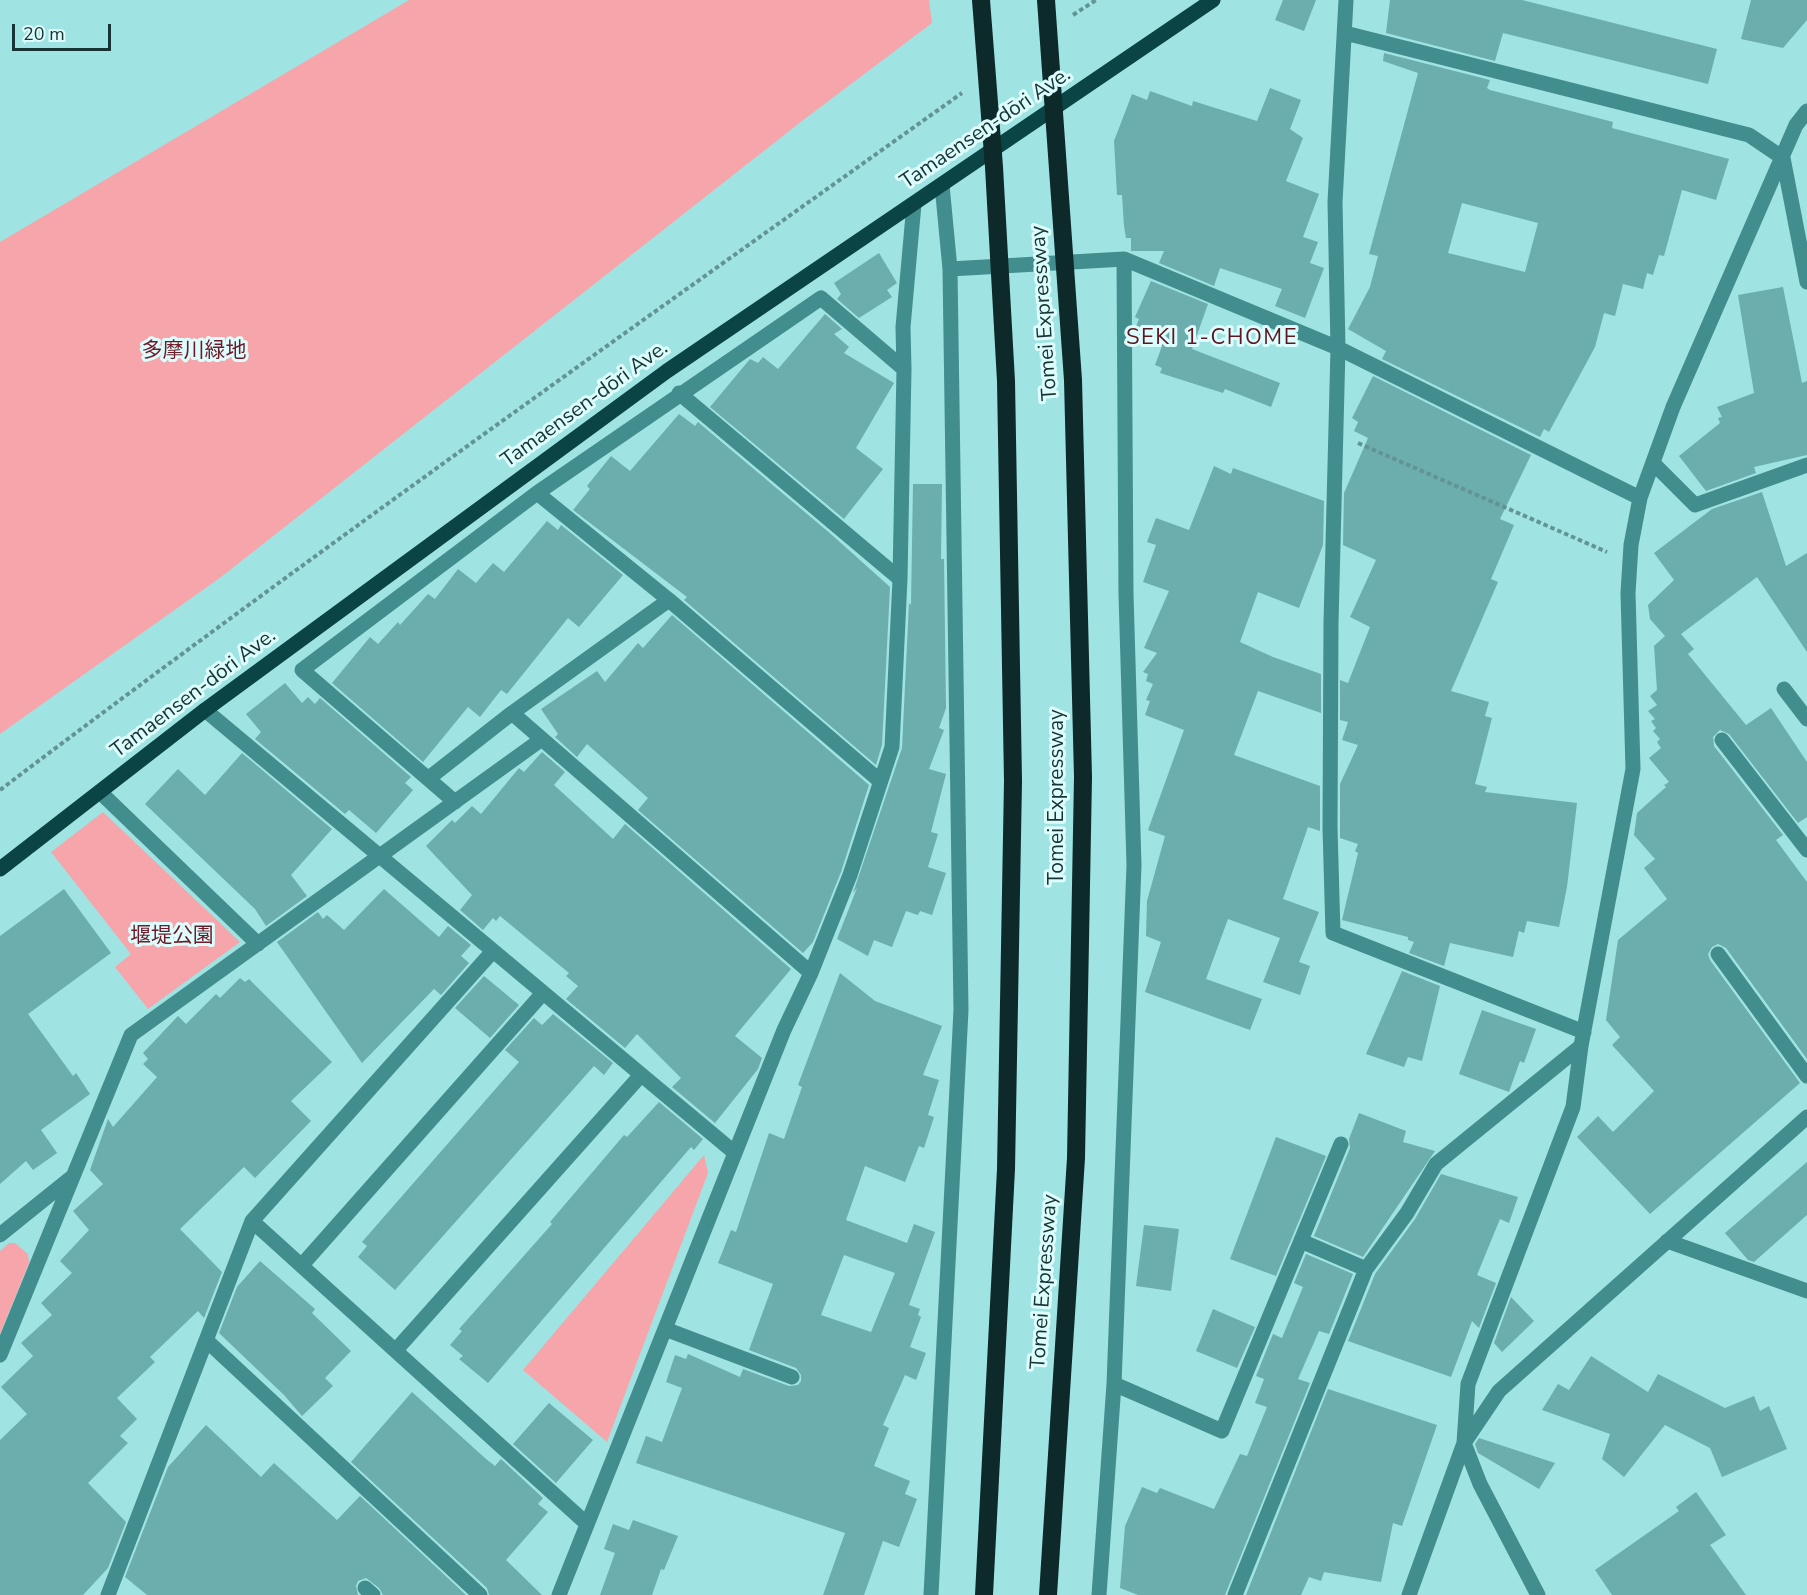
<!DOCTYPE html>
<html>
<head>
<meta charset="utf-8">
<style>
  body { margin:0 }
  #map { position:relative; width:1807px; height:1595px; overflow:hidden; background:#a0e3e3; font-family:"Nunito Sans",sans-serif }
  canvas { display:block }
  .scale { position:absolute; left:12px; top:24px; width:99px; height:27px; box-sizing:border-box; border:3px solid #183333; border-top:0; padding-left:8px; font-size:18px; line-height:21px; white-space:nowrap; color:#183333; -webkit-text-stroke:4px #ddfdfd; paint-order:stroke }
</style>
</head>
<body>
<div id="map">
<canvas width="1807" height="1595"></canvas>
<div class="scale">20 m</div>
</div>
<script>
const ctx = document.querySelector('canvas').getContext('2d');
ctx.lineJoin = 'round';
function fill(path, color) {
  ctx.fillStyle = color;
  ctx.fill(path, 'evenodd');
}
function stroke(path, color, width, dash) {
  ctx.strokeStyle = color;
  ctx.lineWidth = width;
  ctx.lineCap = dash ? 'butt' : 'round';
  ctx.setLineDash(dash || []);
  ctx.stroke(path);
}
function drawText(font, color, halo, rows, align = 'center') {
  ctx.font = font + ' "Nunito Sans","Noto Sans JP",sans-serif';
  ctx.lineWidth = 6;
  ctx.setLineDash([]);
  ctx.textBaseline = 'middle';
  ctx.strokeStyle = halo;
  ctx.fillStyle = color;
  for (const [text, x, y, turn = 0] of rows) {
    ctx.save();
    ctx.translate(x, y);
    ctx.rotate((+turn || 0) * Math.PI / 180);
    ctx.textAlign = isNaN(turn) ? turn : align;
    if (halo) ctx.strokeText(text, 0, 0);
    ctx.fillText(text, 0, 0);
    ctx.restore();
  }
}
const green = new Path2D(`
  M409,0H929L932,23L802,121L221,577L0,734V242Z
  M103,812L240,942L148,1009L115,967L131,954L51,852Z
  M704,1155L708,1173L607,1442L523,1370Z
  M9,1243H15L28,1254L29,1263L0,1334V1251Z`);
const building = new Path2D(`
  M1283,0H1316L1304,31L1275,20Z
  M1390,0H1522L1717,49L1708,84L1503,33L1495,61L1386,33Z
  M1751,0H1807V20L1783,48L1741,39Z
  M1384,53L1490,80L1487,88L1490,90L1613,122L1612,128L1729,159L1716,200L1682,190L1664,256L1659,255L1653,275L1647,273L1643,289L1623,284L1615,316L1604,313L1595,347L1549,432L1544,429L1540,437L1382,359L1386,351L1348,329L1370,287L1378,256L1369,254L1418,73L1383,61ZM1462,203L1538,223L1525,272L1448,253Z
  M1270,88L1301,100L1290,129L1303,138L1286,181L1319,194L1303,237L1318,242L1310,263L1324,268L1305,318L1275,306L1282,289L1220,268L1214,286L1159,263L1164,251H1131V238H1126L1124,226L1122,195H1117L1114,141L1132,94L1147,100L1150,91L1192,106L1193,101L1257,121Z
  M879,253L897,283L887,290L892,297L859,318L837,299L841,294L834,283Z
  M1151,281L1208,304L1192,349L1280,383L1271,407L1225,389L1223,393L1160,373L1162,368L1155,365L1162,346L1138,336L1140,332L1135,329L1139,319L1135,317Z
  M1783,287L1802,383L1807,381V455L1754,467L1756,473L1706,491L1679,456L1720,423L1718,418L1722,417L1717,407L1754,393L1738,295Z
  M825,314L842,329L834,334L849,347L844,353L894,383L856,448L883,469L844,519L710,407L750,359L758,363L763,357L778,369Z
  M1373,376L1531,455L1500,519L1514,525L1491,579L1498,582L1451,691L1489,702L1485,716L1492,718L1475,784L1487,787L1485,792L1577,803L1567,887L1559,927L1527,921L1524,933L1519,931L1513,957L1450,943L1444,966L1409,953L1414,942L1408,940V937L1342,920L1358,853L1355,851L1358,844L1340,838V784L1358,745L1342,740L1348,722L1340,720V680L1348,683L1370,627L1350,617L1376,560L1343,545L1344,493L1368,438L1354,431L1358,422L1352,418Z
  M679,414L695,426L698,422L832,535L890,587L882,745L876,765L684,600L687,597L573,510L590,489L587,486L611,456L630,471Z
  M1214,466L1231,474L1233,468L1324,501L1323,545L1299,608L1258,592L1240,642L1273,657L1321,674V713L1258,691L1234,755L1320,786V831L1308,827L1283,899L1319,912L1299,962L1310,966L1300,995L1263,982L1280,938L1228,919L1206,979L1262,999L1250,1030L1145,992L1161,942L1146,936L1147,901L1165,836L1148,830L1184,730L1145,715L1150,701L1146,700L1153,684L1146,681L1148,674L1143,672L1157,653L1144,648L1169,591L1143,582L1156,545L1147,542L1156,518L1189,530Z
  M913,484H942L941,559H944L946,708L939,728L944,730L929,769L946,774L931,832L938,834L928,867L946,873L932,915L920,911L918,915L906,911L892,947L874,940L868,956L837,939L857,888L853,893L902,748L909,603L911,605Z
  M1762,492L1786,566L1807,553V652L1757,577L1681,634L1694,649L1688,654L1746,725L1771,708L1807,762V817L1798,823L1729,734L1720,730L1713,737L1714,746L1783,835L1776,840L1807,882V1059L1726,948L1718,944L1712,947L1708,954L1710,960L1800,1083L1650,1214L1577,1137L1598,1116L1613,1132L1654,1091L1612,1045L1620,1037L1606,1020L1618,940L1667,899L1644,868L1655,859L1634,835L1637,813L1666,787L1664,785L1669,782L1649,758L1661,748L1657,742L1660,739L1653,731L1656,728L1651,721L1655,719L1648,711L1657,705L1650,696L1657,690L1654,646L1665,636L1650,619L1648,605L1674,580L1654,553L1712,509Z
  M547,521L558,530L561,525L623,575L579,627L568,618L507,694L501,690L480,717L468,707L423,762L332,683L370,637L378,644L398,622L400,625L428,594L435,599L458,569L476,583L493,563L504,572Z
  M672,615L869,785L841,872L813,942L803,953L638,810L648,798L587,744L577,757L555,737L558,734L541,709L597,671L605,682L638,643L643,648Z
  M285,683L302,703L308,697L315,704L320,698L411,777L405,783L413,790L376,833L349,810L345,814L255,739L261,732L246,714Z
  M542,752L565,772L554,785L613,839L625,824L791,969L735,1036L762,1058L758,1069L715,1123L672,1087L681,1078L637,1034L625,1048L566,999L578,986L566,976L569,973L500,916L496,921L493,918L483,930L460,910L472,895L426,846L452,820L455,823L472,806L481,814L519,768L524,772Z
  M242,753L332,829L291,875L307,896L266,926L255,909L145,804L178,769L205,795Z
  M64,889L111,953L28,1014L73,1076L76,1073L90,1094L41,1130L57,1153L33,1170L26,1161L0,1184V936Z
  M384,889L439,937L448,926L471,945L461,956L469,963L441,995L434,989L362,1063L277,942L318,912L323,919L327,915L344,930Z
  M1402,971L1440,986L1422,1061L1408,1057L1404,1067L1366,1054Z
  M840,973L875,1001L942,1026L923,1075L939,1080L928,1115L934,1117L924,1148L919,1146L905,1182L865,1166L846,1220L907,1243L914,1224L935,1232L909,1305L920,1309L918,1315L921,1317L910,1347L926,1353L916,1380L905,1375L883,1425L889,1428L874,1466L910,1481L905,1494L917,1499L899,1547L883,1541L864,1595H823L845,1533L636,1463L646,1436L662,1442L682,1388L666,1382L675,1355L686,1359L688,1354L740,1377L743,1369L789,1386L798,1385L801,1381V1375L796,1368L749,1350L773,1284L718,1263L731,1230L736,1232L769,1133L784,1139L802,1087L798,1085ZM844,1255L895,1273L871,1332L821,1315Z
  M484,976L519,1005L490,1038L455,1008Z
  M240,978L245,982L249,979L332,1062L291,1101L311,1121L255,1178L244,1167L180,1229L222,1272L204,1318L198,1311L150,1357L155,1362L117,1398L137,1419L120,1436L128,1443L88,1483L126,1522L108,1568L83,1595H0V1440L27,1414L1,1387L33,1356L21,1343L52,1315L41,1303L72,1273L60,1261L89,1230L73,1211L103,1184L90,1170L108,1119L113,1127L157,1077L143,1064L148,1059L143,1053L178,1016L186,1024L216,994L220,998Z
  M1482,1010L1536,1029L1524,1063L1520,1061L1509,1092L1459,1074Z
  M553,1014L613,1063L604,1075L594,1066L395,1290L358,1257L367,1246L362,1242L519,1062L505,1050L534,1018L542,1025Z
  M659,1102L703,1139L694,1150L691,1147L488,1383L459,1359L463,1356L450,1345L462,1331L459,1329L552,1224L550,1222L624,1135L627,1137Z
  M1359,1113L1406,1131L1403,1142L1435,1151L1363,1257L1314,1236L1350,1148L1349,1139Z
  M1276,1137L1326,1156L1276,1276L1230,1259Z
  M1807,1162V1215L1754,1262L1748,1260L1725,1233Z
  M1441,1174L1518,1197L1509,1223L1500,1219L1477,1275L1496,1283L1479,1328L1472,1321L1451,1377L1348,1341L1375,1274L1415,1219Z
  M1144,1225L1179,1229L1171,1291L1136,1286Z
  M1306,1254L1353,1274L1329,1334L1319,1331L1298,1379L1310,1383L1225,1595H1138L1120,1588L1125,1526L1142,1487L1157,1493L1160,1488L1214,1509L1240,1454L1247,1456L1267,1407L1255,1403L1264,1379L1256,1376L1273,1334L1282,1338L1303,1287L1294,1283Z
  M260,1261L315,1309L312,1313L351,1351L325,1378L333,1386L302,1416L284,1395L219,1333L237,1287Z
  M1511,1297L1534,1321L1502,1352L1494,1343Z
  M1213,1309L1255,1327L1237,1368L1196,1351Z
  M1591,1356L1648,1392L1658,1374L1725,1408L1754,1396L1760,1411L1769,1406L1787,1449L1722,1477L1710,1448L1665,1425L1624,1477L1602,1459L1610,1434L1542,1410L1558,1384L1569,1390Z
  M1328,1389L1437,1425L1402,1526L1393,1523L1381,1582L1324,1572L1321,1581L1309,1577L1301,1595H1246Z
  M412,1392L486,1459L495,1466L501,1459L543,1498L538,1504L548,1512L506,1560L542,1595H489L487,1588L351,1462Z
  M549,1403L593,1440L556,1483L513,1444Z
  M206,1425L261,1477L274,1463L337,1520L360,1496L466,1595H383L379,1588L366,1578L358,1581L356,1586L358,1595H147L125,1577L168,1467Z
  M1479,1438L1555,1463L1539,1489L1478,1453L1475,1444Z
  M1696,1492L1726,1535L1710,1545L1746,1595H1612L1595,1570L1679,1511L1676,1507Z
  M633,1520L678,1536L664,1570L661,1569L652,1595H600L615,1553L604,1549L613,1524L629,1530Z`);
const path = new Path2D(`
  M1073,15L1096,0
  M1358,443L1607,552
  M0,790C316,551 639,323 962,93`);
const minor = new Path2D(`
  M1346,0L1335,202L1338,348L1331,623L1330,828L1333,933L1584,1032
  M1345,33L1749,135L1783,158L1807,282
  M950,269L1124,259L1338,348L1640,498
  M679,393L900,579
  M1653,463L1695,505L1807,465
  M537,493L669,600L880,781
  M1784,689L1807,719
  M205,710L735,1153
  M512,713L811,973
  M1722,740L1807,850
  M429,778L512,713L669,600
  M100,792L258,944
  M455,802L302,670L537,493L821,298L904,369
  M1718,954L1807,1076
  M252,1221L587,1524
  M0,1235L72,1177
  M1301,1241L1366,1269
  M1667,1241L1807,1291
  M302,1265L543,993
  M665,1329L792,1377
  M206,1340L480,1595
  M396,1350L641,1075
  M0,1355L131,1035L542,739
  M1114,1384L1222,1431L1341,1144
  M365,1588L373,1595
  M108,1595L252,1221L493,951
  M559,1595L784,1030L811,973L850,875L892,747L900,579L904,369L903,327L914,204
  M931,1595L961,1010L950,269L942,185
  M1099,1595L1114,1384L1134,865L1126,594L1124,259
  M1235,1595L1366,1269L1407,1213L1436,1164L1581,1046
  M1409,1595L1464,1443L1499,1391L1807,1117
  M1538,1595L1480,1484L1464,1443L1468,1384L1573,1107L1581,1046L1633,769L1628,593L1631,545L1640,498L1673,407L1796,125L1807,111`);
const major = new Path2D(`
  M0,869L205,710L667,371L1213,0`);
const highwayBridge = new Path2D(`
  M981,0L994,167L1006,381L1013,781L1006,1169L984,1595
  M1046,0L1073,380L1083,777L1076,1158L1048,1595`);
const streetNames = [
  ["Tamaensen-dōri Ave.",986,129,-34],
  ["Tomei Expressway",1045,313,-94],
  ["Tamaensen-dōri Ave.",585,405,-36],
  ["Tamaensen-dōri Ave.",194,694,-37],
  ["Tomei Expressway",1058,797,-90],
  ["Tomei Expressway",1045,1282,-86]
];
const parkNames = [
  ["多摩川緑地",194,352],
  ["堰堤公園",172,937]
];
const neighbourhoodNames = [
  ["SEKI 1-CHOME",1212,339]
];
fill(green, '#f6a6aa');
fill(building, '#6cadae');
stroke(path, '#639494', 4, [4.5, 3]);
stroke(minor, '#428d8e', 15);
stroke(major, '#0a4445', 15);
stroke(highwayBridge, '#0e292a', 18);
drawText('21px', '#183333', '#ddfdfd', streetNames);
drawText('21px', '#6e1a28', '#ddfdfd', parkNames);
ctx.letterSpacing = '1.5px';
drawText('22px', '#5c1621', '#ddfdfd', neighbourhoodNames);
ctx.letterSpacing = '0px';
</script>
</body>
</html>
